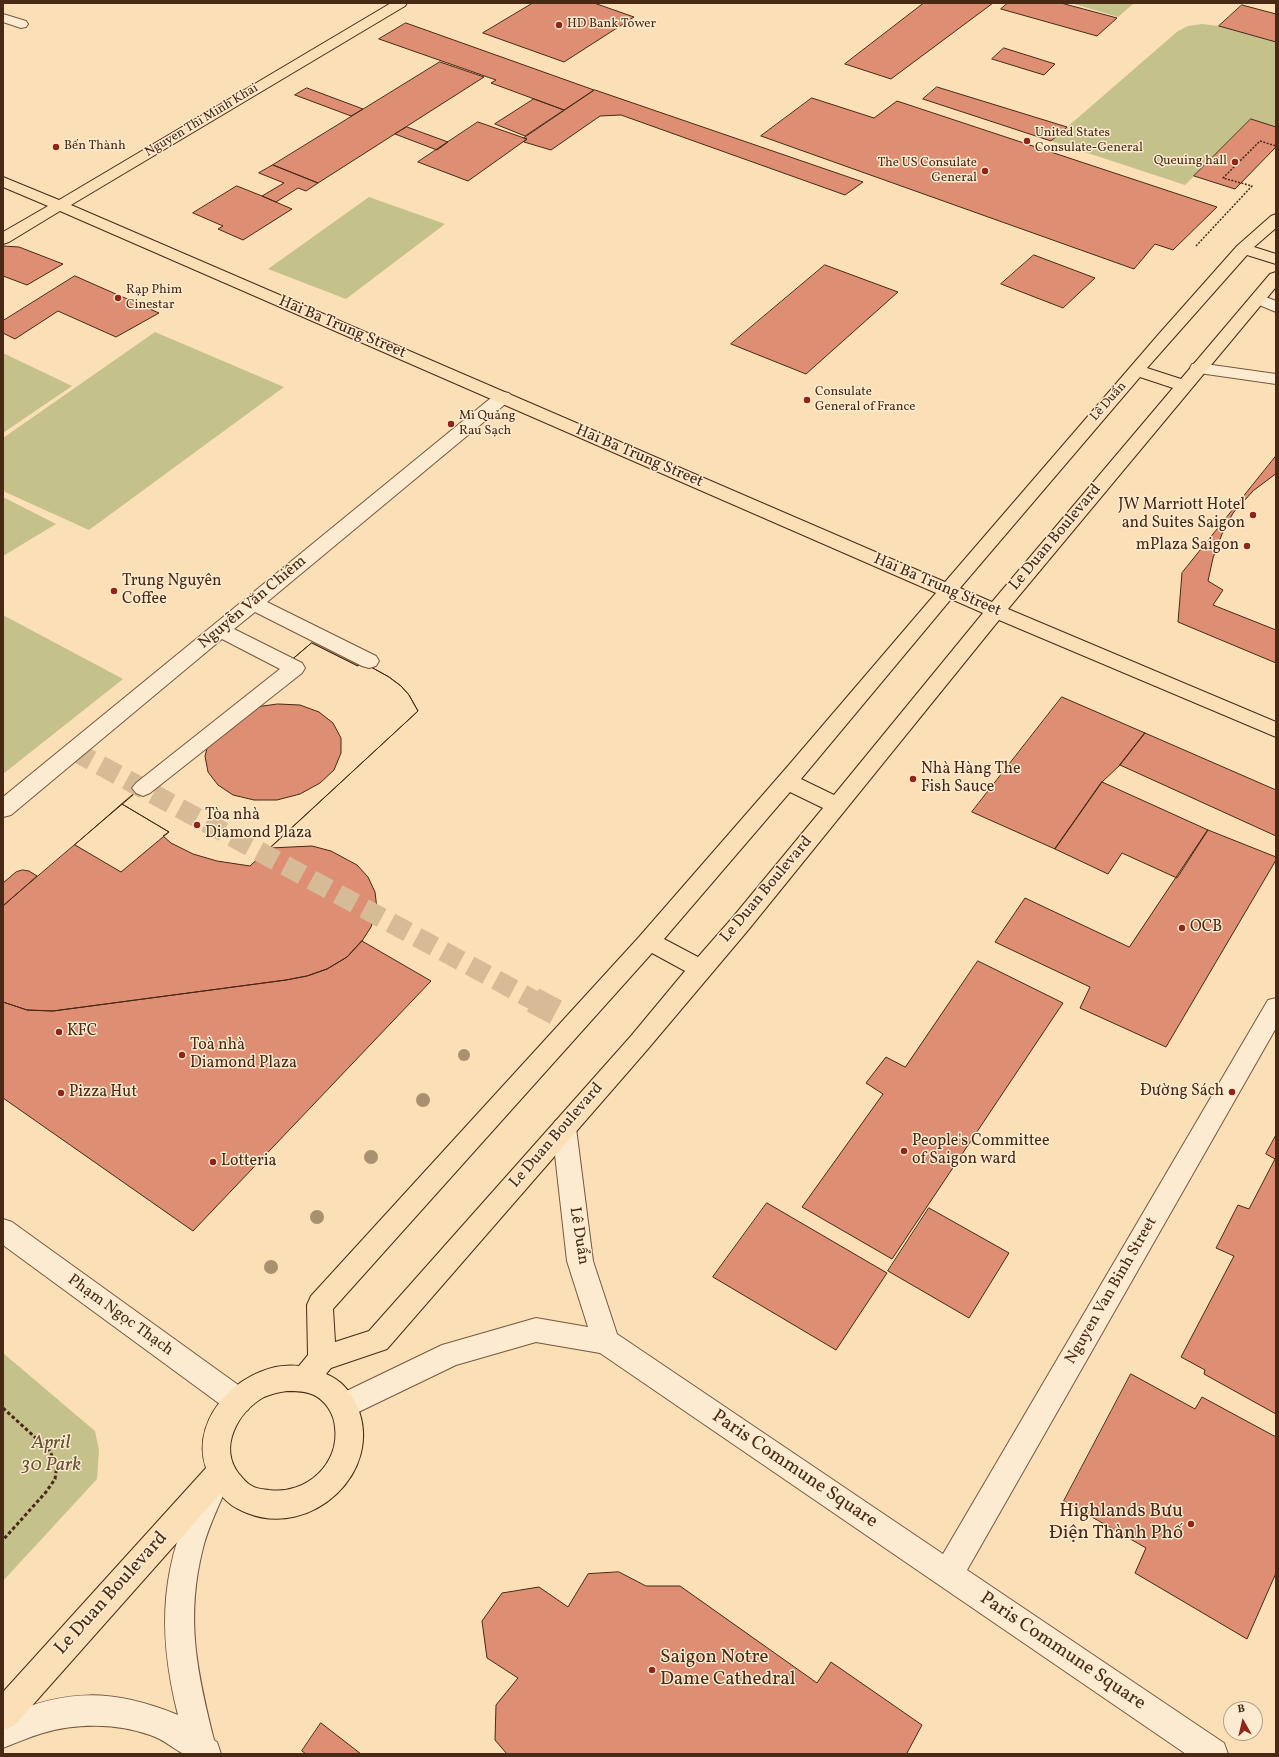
<!DOCTYPE html>
<html>
<head>
<meta charset="utf-8">
<style>
  body { margin:0 }
  #map { position:relative; width:1279px; height:1757px; overflow:hidden; background:#fbe0b7; font-family:Vollkorn,serif }
  canvas { display:block }
  .frame { position:absolute; inset:0; border:4px solid #472915; pointer-events:none }
  .north { position:absolute; left:1223px; top:1701px; width:40px; height:40px; box-sizing:border-box; background:#fcebd0; border:1px solid #b49d85; border-radius:50%; rotate:352deg; font-size:11px; font-weight:700; line-height:16px; text-align:center; color:#472915 }
  .north::after { content:''; display:block; margin:auto; width:14px; height:18px; background:#8f2418; clip-path:polygon(50% 0,100% 100%,50% 72%,0 100%) }
</style>
</head>
<body>
<div id="map">
<canvas width="1279" height="1757"></canvas>
<div class="frame"></div>
<div class="north">B</div>
</div>
<script>
const ctx = document.querySelector('canvas').getContext('2d');
ctx.lineJoin = 'round';
function fill(path, color) {
  ctx.fillStyle = color;
  ctx.fill(path, 'evenodd');
}
function stroke(path, color, width, dash) {
  ctx.strokeStyle = color;
  ctx.lineWidth = width;
  ctx.lineCap = dash ? 'butt' : 'round';
  ctx.setLineDash(dash || []);
  ctx.stroke(path);
}
function drawText(font, color, halo, rows, align = 'center') {
  ctx.font = font + ' Vollkorn,serif';
  ctx.lineWidth = 3;
  ctx.setLineDash([]);
  ctx.textBaseline = 'middle';
  ctx.strokeStyle = halo;
  ctx.fillStyle = color;
  for (const [text, x, y, turn = 0] of rows) {
    ctx.save();
    ctx.translate(x, y);
    ctx.rotate((+turn || 0) * Math.PI / 180);
    ctx.textAlign = isNaN(turn) ? turn : align;
    if (halo) ctx.strokeText(text, 0, 0);
    ctx.fillText(text, 0, 0);
    ctx.restore();
  }
}
const green = new Path2D(`
  M1071,3H1134L1118,17Z
  M1202,24L1219,26L1276,42V127L1251,119L1185,185L1051,141L1178,31L1188,26Z
  M369,197L445,224L346,299L268,269Z
  M155,332L284,387L89,530L3,491V438Z
  M3,353L72,386L3,433Z
  M3,497L56,524L3,556Z
  M3,615L123,679L3,774Z
  M3,1353L95,1431L99,1450L97,1479L3,1581Z`);
const building = new Path2D(`
  M533,3H594L634,17L564,62L483,33Z
  M924,3H993L891,79L845,64Z
  M1008,3H1061L1117,18L1097,36L1001,9Z
  M1242,5L1276,14V42L1219,26Z
  M406,23L594,90L564,110L491,83L496,80L379,39Z
  M1004,48L1055,64L1044,75L992,59Z
  M440,62L484,77L318,183L273,165Z
  M937,87L1067,127L1051,141L923,99Z
  M307,88L363,109L351,116L295,95Z
  M595,90L863,182L845,195L621,115L600,116L551,150L524,142L527,139L524,138Z
  M812,98L874,118L897,101L1217,207L1173,250L1155,244L1134,269L761,136Z
  M534,99L564,110L525,136L495,124Z
  M1251,119L1276,127V147L1235,189L1194,176Z
  M478,122L527,139L468,181L418,162Z
  M407,127L448,142L437,150L395,134Z
  M273,165L318,183L306,191L298,188L276,202L262,196L284,183L259,173Z
  M237,186L262,196L292,209L243,240L218,229L223,226L193,213Z
  M3,246L19,247L63,264L27,285L3,276Z
  M1034,255L1095,278L1063,308L1001,284Z
  M825,265L898,292L806,374L731,344Z
  M75,276L159,313L116,337L58,311L15,339L3,333V321Z
  M1276,456V663L1178,622L1182,573Z
  M1276,474V630L1213,605L1223,590L1208,581L1213,558L1222,534L1233,513L1253,491Z
  M312,643L358,666L362,662L389,677L401,686L409,695L418,711L270,848L312,846L331,851L357,865L368,877L375,892L377,909L371,927L362,941L347,957L327,969L307,976L286,980L53,1011L27,1010L3,1002V906Z
  M312,643L358,666L362,662L389,677L401,686L409,695L418,711L250,866L217,861L193,854L171,843L163,836L169,832L122,804Z
  M1062,697L1145,733L1120,765L1102,782L1055,849L972,812Z
  M278,704L300,705L319,712L333,723L341,738V753L334,770L320,783L300,794L277,800H254L233,795L218,785L208,772L205,756L209,741L257,707Z
  M1145,733L1276,790V836L1120,765Z
  M1102,782L1208,830L1177,878L1122,853L1108,874L1055,849Z
  M122,804L169,832L121,872L75,845Z
  M1208,830L1276,857V860L1166,1047L1080,1008L1090,987L995,942L1025,898L1129,947Z
  M23,870L29,871L37,876L3,906V883L16,872Z
  M362,941L431,981L193,1231L3,1098V1002L27,1010L53,1011L286,980L307,976L327,969L347,957Z
  M978,961L1063,1003L892,1259L802,1207L883,1094L866,1083L886,1057L905,1067Z
  M1276,1135V1414L1204,1374L1205,1370L1181,1357L1234,1256L1216,1248L1238,1205L1249,1209L1275,1159L1266,1154Z
  M767,1203L887,1273L836,1350L713,1277Z
  M929,1208L1009,1253L969,1318L888,1271Z
  M1131,1374L1195,1409L1202,1397L1276,1437V1573L1247,1639L1135,1573L1146,1548L1064,1501Z
  M619,1572L646,1586H680L817,1683L831,1662L922,1725L907,1753L909,1754H507L495,1740L496,1705L518,1678L487,1658L482,1621L502,1593L539,1587L568,1607L588,1574Z
  M321,1723L361,1754H306L302,1751Z`);
const minorTunnelFar1 = new Path2D(`
  M74,751L535,1001`);
const minorTunnel = new Path2D(`
  M533,1000L576,1023`);
const pathFar1 = new Path2D(`
  M1196,246L1252,186L1223,178L1260,141L1276,146`);
const path = new Path2D(`
  M3,1408L49,1450L57,1465L55,1479L46,1492L3,1540`);
const minor = new Path2D(`
  M3,14L26,21L28,24L26,27L21,28L3,22Z
  M1258,294L1276,301V312L1252,302L1250,299L1252,296Z
  M1198,363L1276,374V384L1192,372L1190,368L1192,364Z
  M503,392L509,393L512,397L509,401L267,602L376,656L379,661L376,666L369,668L362,666L255,612L234,629L302,663L305,668L302,673L150,793L143,796L136,793L132,788L136,783L280,669L222,639L11,815L3,817V797L497,393Z
  M1276,998V1028L967,1570L1224,1743L1228,1754H1186L600,1353L536,1342L456,1365L344,1419L334,1415L330,1406L334,1397L442,1345L536,1318L588,1327L567,1261L552,1128L555,1121L564,1118L573,1121L576,1128L593,1261L617,1334L943,1554L1268,1000Z
  M3,1219L12,1222L248,1392L252,1401L248,1410L238,1414L228,1410L3,1245Z
  M211,1477L221,1481L225,1491C217,1510 208,1528 203,1548C185,1618 197,1672 214,1740L217,1742L221,1754C212,1754 188,1757 182,1753C171,1747 163,1739 150,1735C116,1723 77,1723 43,1733C29,1737 16,1743 3,1748V1717C66,1688 114,1689 178,1715C156,1627 161,1564 201,1481Z`);
const major = new Path2D(`
  M391,3H407L405,6L71,205L945,582L1158,335L1237,246L1271,216L1276,214V228L1254,247L1276,254V264L1247,255L1147,368L1181,379L1270,274L1276,272V287L1008,609L1276,722V737L999,620L749,929L647,1050L387,1349L331,1368L326,1374C341,1380 351,1392 357,1406C385,1472 311,1539 247,1513C235,1508 228,1504 220,1494L14,1726L3,1730V1692L206,1468C188,1415 247,1360 299,1366L308,1355L307,1305L311,1296L639,937L788,766L936,593L60,211L9,242L3,244V232L48,206L3,187V177L59,200ZM1140,377L1173,388L992,602L960,588ZM951,599L983,613L834,795L801,779ZM790,792L823,808L733,917L698,957L664,939ZM652,953L685,971L631,1036L369,1331L335,1342L333,1309ZM287,1391C296,1391 306,1391 314,1395C326,1401 334,1414 335,1427C340,1464 306,1495 269,1490C263,1489 257,1489 252,1486C246,1483 243,1478 239,1474C218,1447 238,1412 264,1397C271,1394 279,1392 287,1391Z`);
const trees = [
  [464,1055,6],
  [423,1100,7],
  [371,1157,7],
  [317,1217,7],
  [271,1267,7]
];
const markers = [
  [559,25,4,"#8f2418"],
  [1027,141,4,"#8f2418"],
  [56,147,4,"#8f2418"],
  [1235,162,4,"#8f2418"],
  [985,171,4,"#8f2418"],
  [118,298,4,"#8f2418"],
  [807,400,4,"#8f2418"],
  [451,424,4,"#8f2418"],
  [1253,515,4,"#8f2418"],
  [1247,546,4,"#8f2418"],
  [114,591,4,"#8f2418"],
  [913,779,4,"#8f2418"],
  [197,825,4,"#8f2418"],
  [1182,928,4,"#8f2418"],
  [59,1032,4,"#8f2418"],
  [182,1055,4,"#8f2418"],
  [1232,1092,4,"#8f2418"],
  [61,1093,4,"#8f2418"],
  [904,1151,4,"#8f2418"],
  [213,1162,4,"#8f2418"],
  [1191,1524,4,"#8f2418"],
  [652,1670,4,"#8f2418"]
];
const farPoinames = [
  ["HD Bank Tower",567,25],
  ["United States",1035,134],
  ["Consulate-General",1035,149],
  ["Bến Thành",64,147],
  ["Queuing hall",1227,162,"right"],
  ["The US Consulate",977,164,"right"],
  ["General",977,179,"right"],
  ["Rạp Phim",126,291],
  ["Cinestar",126,306],
  ["Consulate",815,393],
  ["General of France",815,408],
  ["Mì Quảng",459,417],
  ["Rau Sạch",459,432]
];
const farStreetnames = [
  ["Nguyen Thi Minh Khai",202,121,-31],
  ["Lê Duẩn",1109,402,-49]
];
const streetNames = [
  ["Hai Ba Trung Street",342,328,23],
  ["Hai Ba Trung Street",639,457,23],
  ["Le Duan Boulevard",1056,538,-50],
  ["Hai Ba Trung Street",937,586,23],
  ["Nguyễn Văn Chiêm",253,603,-40],
  ["Le Duan Boulevard",767,890,-50],
  ["Le Duan Boulevard",557,1136,-49],
  ["Lê Duẩn",578,1236,81],
  ["Nguyen Van Binh Street",1112,1291,-60],
  ["Phạm Ngọc Thạch",120,1316,36]
];
const poiNames = [
  ["JW Marriott Hotel",1245,506,"right"],
  ["and Suites Saigon",1245,524,"right"],
  ["mPlaza Saigon",1239,546,"right"],
  ["Trung Nguyên",122,582],
  ["Coffee",122,600],
  ["Nhà Hàng The",921,770],
  ["Fish Sauce",921,788],
  ["Tòa nhà",205,816],
  ["Diamond Plaza",205,834],
  ["OCB",1190,928],
  ["KFC",67,1032],
  ["Toà nhà",190,1046],
  ["Diamond Plaza",190,1064],
  ["Đường Sách",1224,1092,"right"],
  ["Pizza Hut",69,1093],
  ["People's Committee",912,1142],
  ["of Saigon ward",912,1160],
  ["Lotteria",221,1162]
];
const nearParknames = [
  ["April",51,1445],
  ["30 Park",51,1467]
];
const nearStreetnames = [
  ["Paris Commune Square",794,1470,34],
  ["Le Duan Boulevard",112,1594,-48],
  ["Paris Commune Square",1062,1652,34]
];
const nearPoinames = [
  ["Highlands Bưu",1183,1513],
  ["Điện Thành Phố",1183,1535],
  ["Saigon Notre",660,1659,"left"],
  ["Dame Cathedral",660,1681,"left"]
];
fill(green, '#c5c18a');
fill(building, '#dd8e73');
stroke(building, '#472915', 1);
stroke(minorTunnelFar1, '#d7bb97', 20, [20, 10]);
stroke(minorTunnel, '#d7bb97', 26, [26, 14]);
stroke(minor, '#74573e', 2);
stroke(major, '#472915', 2);
stroke(pathFar1, '#472915', 1.5, [2, 1.5]);
stroke(path, '#472915', 3, [3.5, 2.5]);
fill(minor, '#fcebd0');
fill(major, '#fbe0b7');
ctx.fillStyle = '#a9906e';
for (const [x, y, r] of trees) {
  ctx.beginPath();
  ctx.arc(x, y, r, 0, 2 * Math.PI);
  ctx.fill();
}
for (const [x, y, r, color] of markers) {
  const dot = new Path2D();
  dot.arc(x, y, r, 0, 2 * Math.PI);
  ctx.fillStyle = color;
  ctx.fill(dot);
  stroke(dot, '#fcebd0', 1.5);
}
drawText('13px', '#472915', '#fcebd0', farPoinames, 'left');
drawText('13px', '#472915', '#fcebd0', farStreetnames);
drawText('16px', '#472915', '#fcebd0', streetNames);
drawText('16px', '#472915', '#fcebd0', poiNames, 'left');
drawText('italic 19px', '#664f32', '#fcebd0', nearParknames);
drawText('19px', '#472915', '#fcebd0', nearStreetnames);
drawText('19px', '#472915', '#fcebd0', nearPoinames, 'right');
</script>
</body>
</html>
